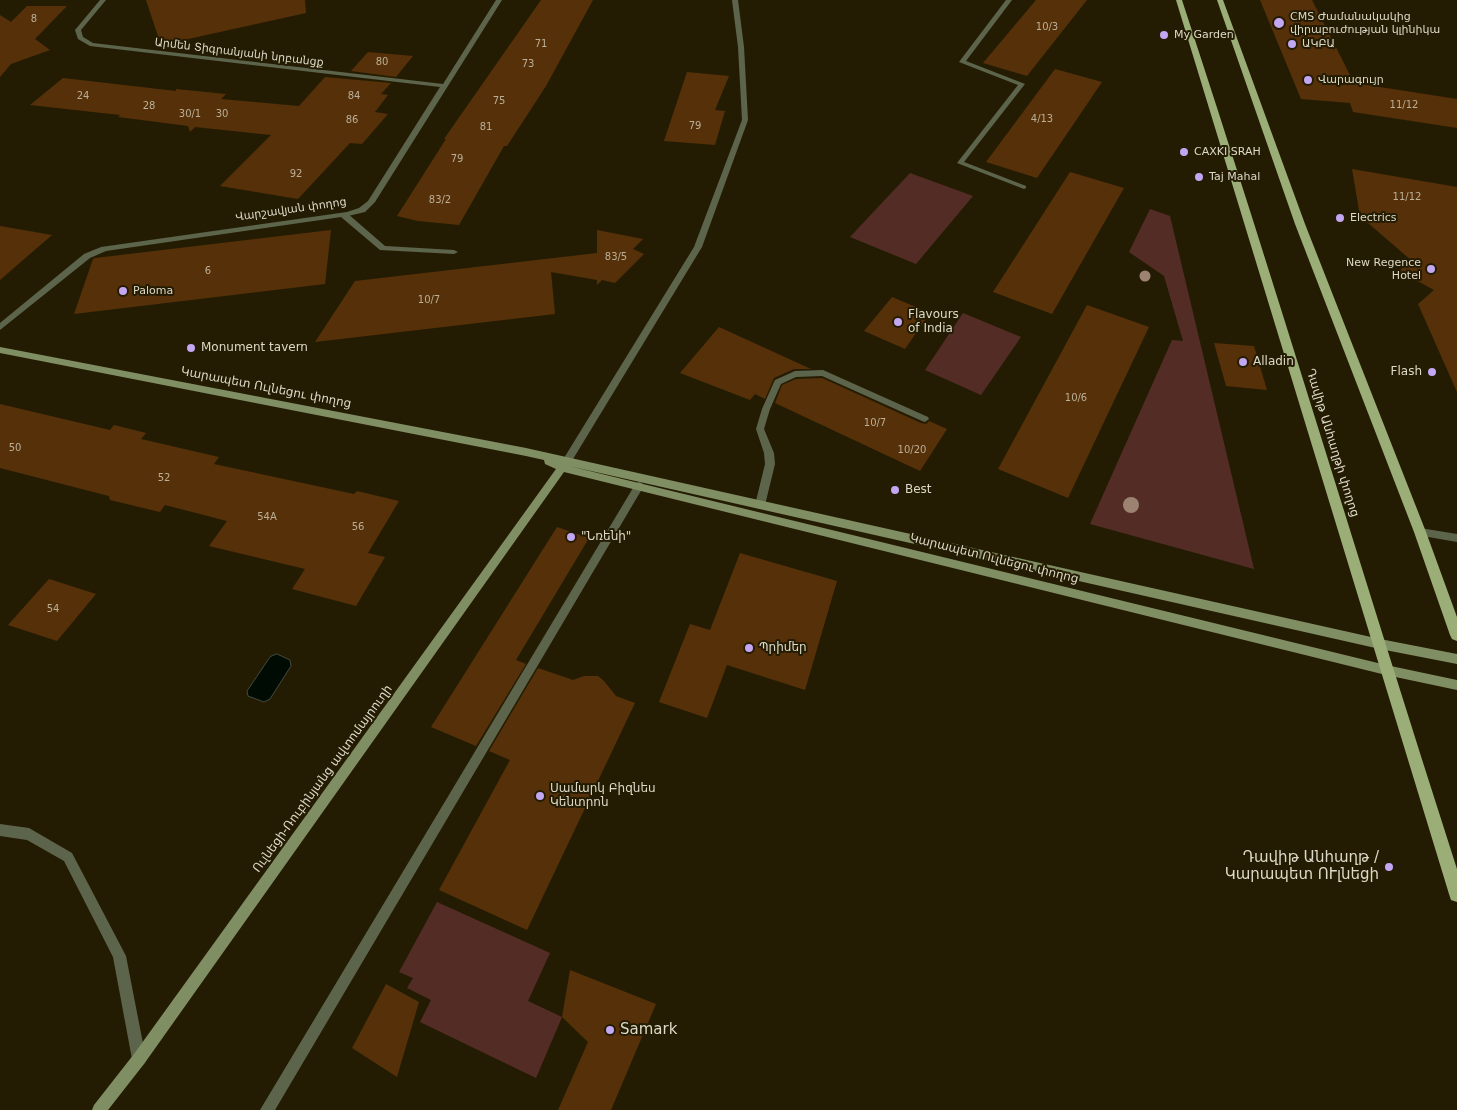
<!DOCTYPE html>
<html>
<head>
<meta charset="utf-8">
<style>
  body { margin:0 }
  canvas { display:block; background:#241c02 }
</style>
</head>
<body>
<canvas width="1457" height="1110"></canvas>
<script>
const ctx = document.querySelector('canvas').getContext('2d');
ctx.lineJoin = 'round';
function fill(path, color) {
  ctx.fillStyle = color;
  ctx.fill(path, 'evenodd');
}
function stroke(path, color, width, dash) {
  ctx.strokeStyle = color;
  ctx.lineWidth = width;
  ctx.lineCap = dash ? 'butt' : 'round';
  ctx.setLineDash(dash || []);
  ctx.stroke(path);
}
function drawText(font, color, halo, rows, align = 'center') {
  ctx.font = font + ' "DejaVu Sans","Noto Sans Armenian",sans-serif';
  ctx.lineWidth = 4;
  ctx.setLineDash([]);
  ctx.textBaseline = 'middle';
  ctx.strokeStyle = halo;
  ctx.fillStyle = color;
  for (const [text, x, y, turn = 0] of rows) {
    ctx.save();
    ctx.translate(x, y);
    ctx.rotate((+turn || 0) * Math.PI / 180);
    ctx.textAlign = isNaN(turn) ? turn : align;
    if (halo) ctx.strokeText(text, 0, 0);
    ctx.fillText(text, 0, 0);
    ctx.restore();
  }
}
const green = new Path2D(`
  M910,173L973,196L916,264L850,237Z
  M1150,209L1170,216L1254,569L1090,524L1172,340L1183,341L1164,276L1129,252Z
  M963,313L1021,337L981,395L925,370Z
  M437,902L550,953L528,1001L562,1017L536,1078L420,1022L431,1000L407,988L413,978L399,972Z`);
const water = new Path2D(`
  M277,654L290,660L291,666L270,699L264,702L248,696L247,691L270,657Z`);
const building = new Path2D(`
  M146,0H305L306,13L161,45Z
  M541,0H593L546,86L507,146H504L459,225L418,221L397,216L446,139H444Z
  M1036,0H1087L1027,76L983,63Z
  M1260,0H1312L1354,83L1457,99V128L1353,112L1350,103L1301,99Z
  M27,6H67L35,39L50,50L11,64L0,77V15L11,22Z
  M368,52L413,56L396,77L351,71Z
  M1055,69L1102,82L1037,178L986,162Z
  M687,72L729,76L715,110L725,111L715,145L664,141Z
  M325,77L391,83L381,94L388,95L375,112L388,114L362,144L350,143L298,199L220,186L271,135L195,127L190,132L188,126L118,117L120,115L30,105L63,78L176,91V89L226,94L221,99L299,106Z
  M1352,169L1457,187V392L1418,304L1434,290L1399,271L1412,261L1360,216Z
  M1070,172L1124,188L1052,314L993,292Z
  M0,226L52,235L0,280Z
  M331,230L325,284L74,314L93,259L95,258Z
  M597,230L643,239L633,249L644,254L615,283L602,280L597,285V280L551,272L555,314L315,342L355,281L597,253Z
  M892,297L930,313L905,349L864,331Z
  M1087,305L1149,327L1068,498L998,469Z
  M719,327L811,369H794L774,378L765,399L755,394L750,400L680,373Z
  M1214,343L1254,346L1267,390L1226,386Z
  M822,378L921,423L926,424L929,421L947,429L920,471L775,403L782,385L796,379Z
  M0,404L110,430L114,425L146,433L141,439L219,457L214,464L354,494L357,491L399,501L368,553L385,557L356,606L292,589L305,569L209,546L227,521L165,505L160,512L110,500L109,496L0,468Z
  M557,527L589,538L516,660L526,664L476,746L431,727Z
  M740,553L837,581L805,690L727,665L707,718L659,702L690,624L710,630Z
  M49,579L96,594L57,641L8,625Z
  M538,668L573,680L584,676H598L604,681L616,696L635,703L527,930L439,890L510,760L489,751Z
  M570,970L656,1004L611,1110H558L588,1042L562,1017Z
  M386,984L419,1002L397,1077L352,1048Z`);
const lane = new Path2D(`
  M732,0H738L744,47L748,120L702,247L570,464H564L562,461L564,458L694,247L742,120L738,47Z
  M1006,0H1012L966,61L1025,84L964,162L1026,186V188L1024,189L957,163L1018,85L959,62Z
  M341,213H347L385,246L454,250L458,252L454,254L380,250L341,217Z
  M823,370L928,417L929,419L925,422L922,421L822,376L796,377L781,384L770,409L764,429L774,453L775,464L765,505L760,509L757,508L755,505L765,464L764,453L756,429L762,409L774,382L775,380L795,371Z
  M639,482L642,483L644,486L642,489L275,1110H260L636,483Z
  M1420,528L1457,534V542L1417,535L1415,532L1417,529Z`);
const street = new Path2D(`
  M100,0H106L81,30L83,37L93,43L443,84L496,0H502L375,202L365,212L348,216L106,251L90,258L0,330V323L84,254L101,247L347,212L359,208L368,201L440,87L90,46L78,39L75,30Z
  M0,824L29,828L72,853L126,956L146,1059L144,1064L139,1066L134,1064L132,1059L113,957L64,861L27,840L0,836Z`);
const secondary = new Path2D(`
  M0,347L526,448L1380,639L1457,654V664L1380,649L569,466L1386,665L1457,680V690L1386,675L564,472L144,1064L108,1110H92L94,1105L134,1054L556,469L545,464L544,460L526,456L0,353Z`);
const primary = new Path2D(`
  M1176,0H1182C1277,289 1364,580 1457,869V902L1451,900L1449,894Z
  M1217,0H1223L1305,224L1426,532L1457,617V641L1452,639L1450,635L1414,532L1295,224Z`);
const trees = [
  [1145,276,5.5],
  [1131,505,8]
];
const markers = [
  [1279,23,6,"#c3a7f2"],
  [1164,35,5,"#c3a7f2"],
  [1292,44,5,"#c3a7f2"],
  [1308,80,5,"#c3a7f2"],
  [1184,152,5,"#c3a7f2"],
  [1199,177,5,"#c3a7f2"],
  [1340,218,5,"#c3a7f2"],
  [1431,269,5,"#c3a7f2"],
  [123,291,5,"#c3a7f2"],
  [898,322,5,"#c3a7f2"],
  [191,348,5,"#c3a7f2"],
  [1243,362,5,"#c3a7f2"],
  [1432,372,5,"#c3a7f2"],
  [895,490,5,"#c3a7f2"],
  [571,537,5,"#c3a7f2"],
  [749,648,5,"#c3a7f2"],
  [540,796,5,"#c3a7f2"],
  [1389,867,5,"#c3a7f2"],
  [610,1030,5,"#c3a7f2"]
];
const numberNames = [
  ["8",34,19],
  ["10/3",1047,27],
  ["71",541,44],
  ["80",382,62],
  ["73",528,64],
  ["24",83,96],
  ["84",354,96],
  ["75",499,101],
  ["11/12",1404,105],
  ["28",149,106],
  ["30/1",190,114],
  ["30",222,114],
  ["4/13",1042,119],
  ["86",352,120],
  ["79",695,126],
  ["81",486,127],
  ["79",457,159],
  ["92",296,174],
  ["11/12",1407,197],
  ["83/2",440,200],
  ["83/5",616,257],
  ["6",208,271],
  ["10/7",429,300],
  ["10/6",1076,398],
  ["10/7",875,423],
  ["50",15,448],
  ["10/20",912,450],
  ["52",164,478],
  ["54A",267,517],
  ["56",358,527],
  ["54",53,609]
];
const farPoinames = [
  ["CMS Ժամանակակից",1290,17],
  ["վիրաբուժության կլինիկա",1290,30],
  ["My Garden",1174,35],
  ["ԱԿԲԱ",1302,44],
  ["Վարագույր",1318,80],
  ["CAXKI SRAH",1194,152],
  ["Taj Mahal",1209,177],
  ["Electrics",1350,218],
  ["New Regence",1421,263,"right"],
  ["Hotel",1421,276,"right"],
  ["Paloma",133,291]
];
const farStreetnames = [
  ["Արմեն Տիգրանյանի նրբանցք",239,53,7],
  ["Վարշավյան փողոց",291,210,-8]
];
const poiNames = [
  ["Flavours",908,315],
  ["of India",908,329],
  ["Monument tavern",201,348],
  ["Alladin",1253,362],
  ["Flash",1422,372,"right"],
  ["Best",905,490],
  ["\"Նռենի\"",581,537],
  ["Պրիմեր",759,648],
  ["Սամարկ Բիզնես",550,789],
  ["Կենտրոն",550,803]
];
const streetNames = [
  ["Կարապետ Ուլնեցու փողոց",266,388,11],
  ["Դավիթ Անհաղթի փողոց",1332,443,73],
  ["Կարապետ Ուլնեցու փողոց",994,559,14],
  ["Ուլնեցի-Ռուբինյանց ավտոմայրուղի",323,779,-54]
];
const nearPoinames = [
  ["Դավիթ Անհաղթ /",1379,858],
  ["Կարապետ ՈՒլնեցի",1379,875],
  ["Samark",620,1030,"left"]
];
fill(green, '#532c25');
fill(water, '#000c03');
stroke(water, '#424a3e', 1);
fill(building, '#553008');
fill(lane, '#5c654b');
fill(street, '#5c654b');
fill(secondary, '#808e64');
fill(primary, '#9bae77');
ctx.fillStyle = '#9c8271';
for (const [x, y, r] of trees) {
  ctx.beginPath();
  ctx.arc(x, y, r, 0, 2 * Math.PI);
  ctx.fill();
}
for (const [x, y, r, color] of markers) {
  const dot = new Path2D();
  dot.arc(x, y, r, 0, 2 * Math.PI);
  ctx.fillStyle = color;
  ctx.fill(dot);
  stroke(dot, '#241c02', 2);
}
drawText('10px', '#bbaf98', null, numberNames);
drawText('11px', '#ddd9c8', '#241c02', farPoinames, 'left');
drawText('11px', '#ddd9c8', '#241c02', farStreetnames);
drawText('12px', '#ddd9c8', '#241c02', poiNames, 'left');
drawText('12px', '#ddd9c8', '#241c02', streetNames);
drawText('15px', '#ddd9c8', '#241c02', nearPoinames, 'right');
</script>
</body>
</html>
